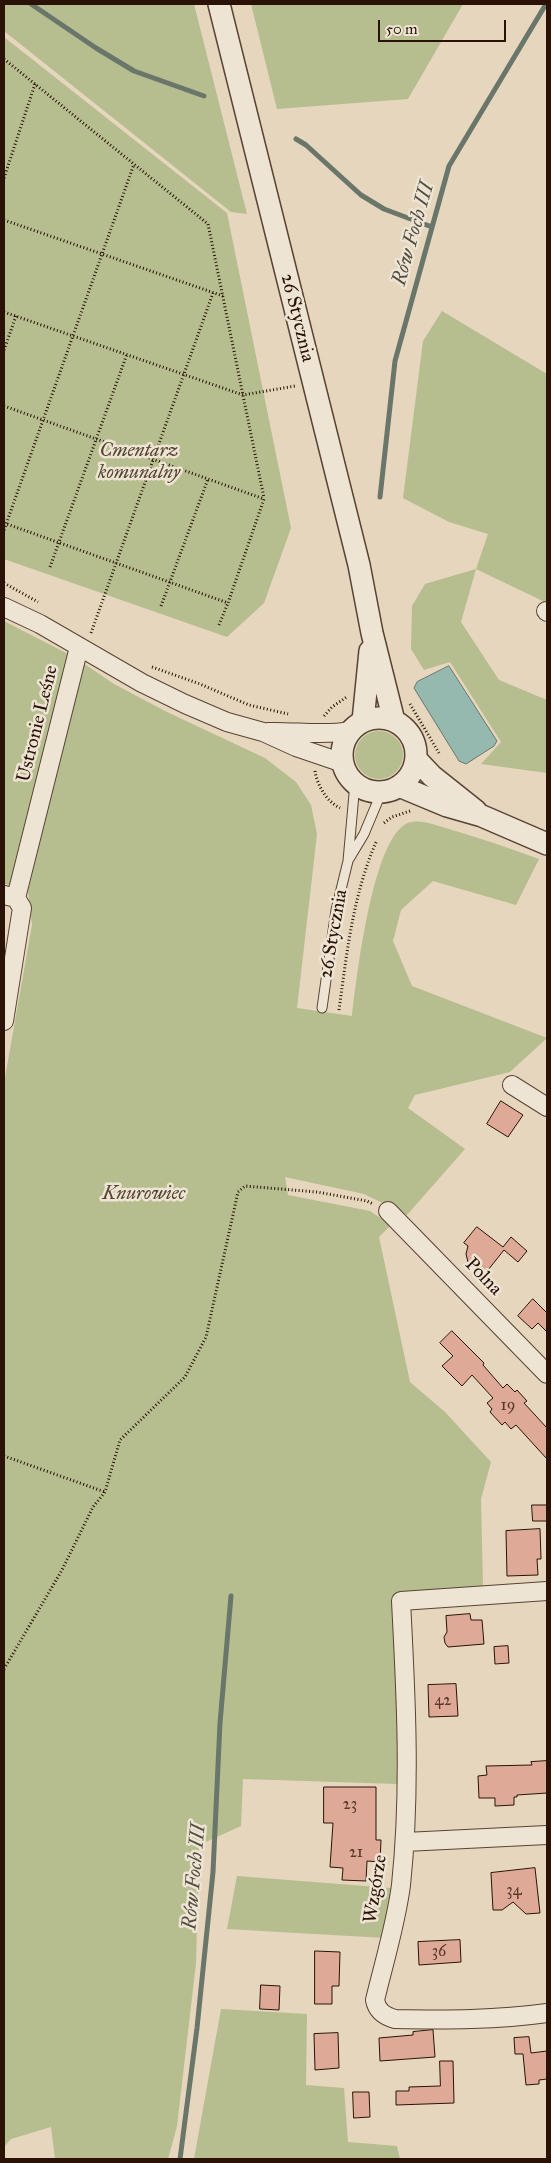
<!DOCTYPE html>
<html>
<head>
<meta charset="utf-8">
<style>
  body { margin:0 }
  #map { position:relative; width:551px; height:2163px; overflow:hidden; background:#e5d6bd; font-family:"IM FELL Great Primer",serif }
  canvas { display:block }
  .frame { position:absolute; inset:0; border:5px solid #2a1206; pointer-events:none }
  .scale { position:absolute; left:378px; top:20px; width:128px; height:22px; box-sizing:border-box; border:2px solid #2a1206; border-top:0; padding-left:6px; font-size:15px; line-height:18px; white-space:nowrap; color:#2a1206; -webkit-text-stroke:4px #eee4d4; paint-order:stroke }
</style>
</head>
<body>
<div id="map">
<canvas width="551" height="2163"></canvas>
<div class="frame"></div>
<div class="scale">50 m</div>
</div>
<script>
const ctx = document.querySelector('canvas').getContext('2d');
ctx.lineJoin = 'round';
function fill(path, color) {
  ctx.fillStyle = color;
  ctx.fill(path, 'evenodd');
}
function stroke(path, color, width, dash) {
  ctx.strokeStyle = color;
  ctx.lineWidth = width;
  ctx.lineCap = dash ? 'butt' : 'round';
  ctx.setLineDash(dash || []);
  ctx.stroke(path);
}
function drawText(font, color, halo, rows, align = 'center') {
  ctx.font = font + ' "IM FELL Great Primer",serif';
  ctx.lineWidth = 5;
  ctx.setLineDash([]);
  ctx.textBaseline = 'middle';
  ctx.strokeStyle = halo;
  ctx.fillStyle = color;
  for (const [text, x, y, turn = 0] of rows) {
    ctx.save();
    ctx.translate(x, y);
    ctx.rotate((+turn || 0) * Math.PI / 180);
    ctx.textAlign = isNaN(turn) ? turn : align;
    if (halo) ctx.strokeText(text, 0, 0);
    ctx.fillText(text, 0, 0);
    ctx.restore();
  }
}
const green = new Path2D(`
  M4,4H194L247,214L231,212L4,31Z
  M251,4H463L408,99L277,109Z
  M4,37L227,213L291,528L264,603L227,637L4,559Z
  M442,311L547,374V603L476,569L461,622L499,680L547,700V773L481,764L501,742L450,662L424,670L411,649L412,606L425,584L476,569L488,534L449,522L403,498L423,341Z
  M4,621L68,654L10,885L4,884Z
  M83,663L114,684L167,712L265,758L296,782L311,805L317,834L297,1008L352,1016C356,983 373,826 412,822C424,820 437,826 449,829C480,838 509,848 539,859L516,905L433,881L401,910L393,941L412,986L547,1038L510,1072L415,1095L408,1108L465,1149L407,1215L364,1194L285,1177L288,1195L370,1211L391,1225L379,1237L410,1382L445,1412L491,1462L481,1499L483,1586L396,1594L399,1733L398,1784L243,1779L241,1826L199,1845L196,1963L177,2126L168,2159H55L51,2127L11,2139L4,2147V1083L32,925L28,891Z
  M355 755a24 24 0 1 1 48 0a24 24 0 1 1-48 0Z
  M237,1876L391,1888L385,1938L227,1929Z
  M221,2009L307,2014L306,2085L344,2088L348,2142L397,2146L400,2159H194Z`);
const water = new Path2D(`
  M449,666L497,741L494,746L466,764L459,761L414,688L417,682Z`);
const stream = new Path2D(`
  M31,4L96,48L134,71L204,96
  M296,139L306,145L361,195L384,209L432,227
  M380,497L395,361L449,166L546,4
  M180,2159L197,2028L213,1872L220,1723L231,1596`);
const building = new Path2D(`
  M501,1101L523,1115L508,1137L487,1124Z
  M477,1227L503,1247L511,1237L527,1251L518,1262L504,1250L484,1275L468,1262L466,1254L468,1246L464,1243Z
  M533,1299L547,1313V1332L538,1323L532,1329L518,1316Z
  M452,1331L484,1363L483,1365L503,1388L507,1384L515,1392L517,1390L527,1401L524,1403L547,1428V1459L516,1425L511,1429L505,1422L502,1425L490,1412L492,1409L487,1403L493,1398L472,1375L462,1386L442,1366L453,1356L440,1343Z
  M532,1505H547V1521H533Z
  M540,1529L541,1559H537L538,1575L507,1576L506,1531Z
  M470,1614L471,1620H482L484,1644L448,1647L445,1643L444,1637L447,1632L446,1616Z
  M508,1646L509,1663L495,1664L494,1647Z
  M456,1684L458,1716L429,1717L428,1685Z
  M547,1761V1793L517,1795V1797H514V1805L495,1806V1798H479L478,1776L487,1775L486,1766L532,1765L531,1762Z
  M324,1787H376V1840H381L380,1862L367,1861L366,1881L342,1880L343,1868L330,1867L333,1823H324Z
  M535,1868L540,1913L526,1914L513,1902L502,1910H493L491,1873Z
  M460,1940L461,1962L419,1965L418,1942Z
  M315,1951L340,1952L339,1986H332V2004H315Z
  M261,1985L280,1986L279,2010L260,2009Z
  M433,2030L435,2057L380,2061L379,2038L413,2035V2032Z
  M338,2033L339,2068L315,2070L314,2034Z
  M529,2037L531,2053L547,2051V2079L539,2080V2084L526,2085L523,2054H515L514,2038Z
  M440,2061H453L454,2103L396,2105V2091H409V2087L440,2086Z
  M353,2092H369L370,2117L354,2118Z`);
const path = new Path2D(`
  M4,59L208,224L264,498
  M4,178L35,84
  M4,220L223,296
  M4,312L243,395L295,386
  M4,350L16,316
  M4,406L264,499L228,603L4,523
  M4,530L134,164
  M50,567L127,354
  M4,583L38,602
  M161,606L208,479
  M219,625L228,603
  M91,633L213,293
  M152,667L200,684L249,705L288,714
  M410,704L439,753
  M324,716L332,707L348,696
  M315,771C317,785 327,802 340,808
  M384,823L392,817L410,811
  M339,1010C347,952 353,894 377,840
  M4,1456L105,1492
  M4,1669L62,1570L93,1507L105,1492L120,1440L185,1377L206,1337L238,1192L245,1186L317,1192L367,1201L373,1204`);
const service = new Path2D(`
  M349,859L364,834L382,791
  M322,1008L336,910L348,861L355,783`);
const minor = new Path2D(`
  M4,607L40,624L142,683L185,704L227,722L263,732L296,747L343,763
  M546,611L547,612
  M268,732C295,731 324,736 350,731
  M4,895L16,898L22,908L4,1021
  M16,898L79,647
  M512,1085L547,1107
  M388,1211L547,1374
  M547,1591L401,1601C406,1695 411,1790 401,1885C396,1924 384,1962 375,2000C377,2011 384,2016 395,2019C446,2020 497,2020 547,2013
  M405,1842L547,1835`);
const tertiary = new Path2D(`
  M219,4L359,565L372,633L394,721
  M342 755a37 37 0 1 1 74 0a37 37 0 1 1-74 0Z
  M363,721L370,651
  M416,759L432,776L476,811
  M399,786L447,806L482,816L547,844`);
const numberNames = [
  ["19",508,1406],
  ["42",443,1701],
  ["23",350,1805],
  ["21",356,1853],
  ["34",514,1891],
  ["36",439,1952]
];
const streetNames = [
  ["26 Stycznia",297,318,76],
  ["Ustronie Leśne",38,724,-76],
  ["26 Stycznia",334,934,-80],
  ["Polna",483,1277,46],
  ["Wzgórze",376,1889,-81]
];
const parkNames = [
  ["Cmentarz",139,451],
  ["komunalny",139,473],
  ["Knurowiec",144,1194]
];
const waterNames = [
  ["Rów Foch III",414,234,-74],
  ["Rów Foch III",195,1877,-85]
];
fill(green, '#b6bd8f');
fill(water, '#96b9af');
stroke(water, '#6b766b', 1);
stroke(stream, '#6b766b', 5);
fill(building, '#deaa97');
stroke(building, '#2a1206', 1);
stroke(service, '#594334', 11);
stroke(minor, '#594334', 20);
stroke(tertiary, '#594334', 24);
stroke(path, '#2a1206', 3, [1, 2.5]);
stroke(service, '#eee4d4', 9);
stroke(minor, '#eee4d4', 18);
stroke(tertiary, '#eee4d4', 21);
drawText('16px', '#57382a', null, numberNames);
drawText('19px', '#2a1206', '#eee4d4', streetNames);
drawText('italic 19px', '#54452f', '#eee4d4', parkNames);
drawText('italic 20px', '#504c41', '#eee4d4', waterNames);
</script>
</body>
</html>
